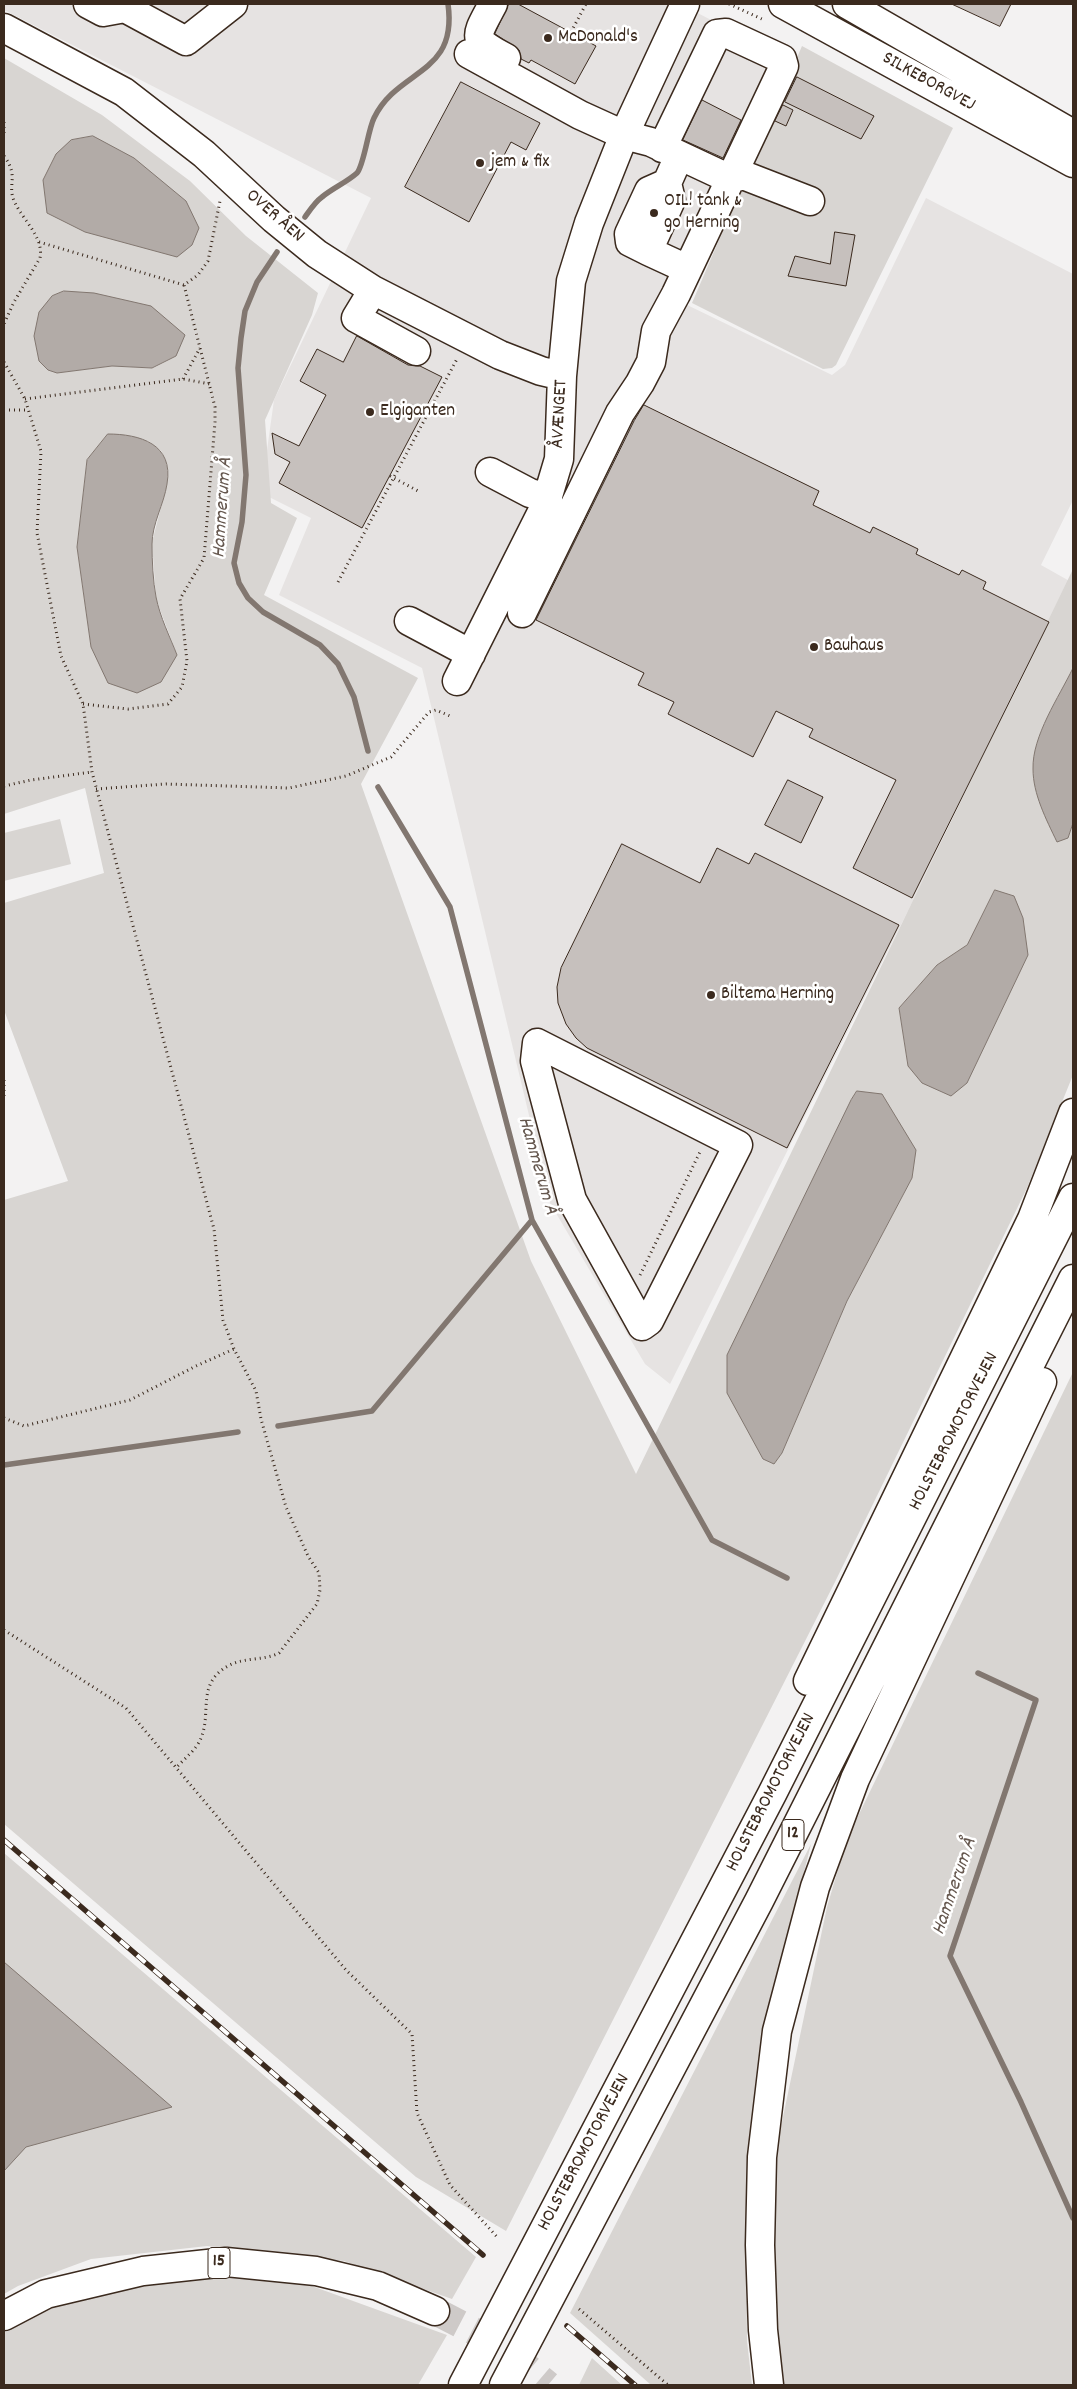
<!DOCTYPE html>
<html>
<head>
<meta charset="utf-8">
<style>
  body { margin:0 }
  #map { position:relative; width:1077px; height:2389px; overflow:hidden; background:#f3f2f2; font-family:Dekko,sans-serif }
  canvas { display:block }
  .frame { position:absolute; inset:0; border:5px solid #3b2a1e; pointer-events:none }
</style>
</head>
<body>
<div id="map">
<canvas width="1077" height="2389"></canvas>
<div class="frame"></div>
</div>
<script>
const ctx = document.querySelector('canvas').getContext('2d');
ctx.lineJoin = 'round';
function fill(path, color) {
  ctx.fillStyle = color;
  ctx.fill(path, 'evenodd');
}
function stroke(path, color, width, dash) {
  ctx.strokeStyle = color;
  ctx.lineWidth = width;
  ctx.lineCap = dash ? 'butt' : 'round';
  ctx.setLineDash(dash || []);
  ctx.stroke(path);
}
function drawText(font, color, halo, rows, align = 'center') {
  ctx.font = font + ' Dekko,sans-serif';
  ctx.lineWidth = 5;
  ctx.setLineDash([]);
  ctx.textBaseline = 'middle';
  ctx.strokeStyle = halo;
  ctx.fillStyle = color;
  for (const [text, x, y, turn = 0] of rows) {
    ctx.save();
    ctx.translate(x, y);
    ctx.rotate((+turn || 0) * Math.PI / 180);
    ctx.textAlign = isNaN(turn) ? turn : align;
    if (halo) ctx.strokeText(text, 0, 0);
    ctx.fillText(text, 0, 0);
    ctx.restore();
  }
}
const built = new Path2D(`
  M4,4H680L793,62L683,303L832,375L845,365L926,198L1073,274V500L1041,565L1073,583L670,1384L645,1364L550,1203L422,668L279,595L311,518L261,493L274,400L371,198L4,10Z`);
const green = new Path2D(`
  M802,46L953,128L836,365L832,368L823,369L692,303Z
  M4,58L102,115L190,181L246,236L318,293L312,315L265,420L271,503L297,518L264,595L418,678L361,784L531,1261L636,1474L1073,569V668L1040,733L1068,838L1073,823V1075L1027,1188L835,1582L506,2231L416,2177L4,1824V1200L68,1181L4,1010V903L104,873L85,788L4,814ZM170,189L186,201L47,213ZM176,356L153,368L112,366L57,373ZM148,441L161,451L168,468L167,484L152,542L156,599L177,655L91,647L77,547L87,460ZM995,890L908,1066L899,1008L937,965L967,945ZM882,1094L912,1178L847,1301L782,1453L774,1464Z
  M60,819L71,864L4,881V833Z
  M1073,1372V2385H784L775,2305V2155L827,1907L847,1839Z
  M811,1844L765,2030L748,2159L746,2229L747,2341L752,2385H651L570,2313Z
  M4,1853L476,2257L452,2299L344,2261L207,2246L91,2259L18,2286L4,2294Z
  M229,2272L309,2285L447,2335L418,2385H4V2333L55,2304L149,2277Z
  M592,2358L622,2385H579Z`);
const water = new Path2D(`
  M93,136L134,158L186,201L199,228L192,245L177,257L85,232L47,213L43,180L56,154L71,140Z
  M64,291L94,293L151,306L185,335L176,356L152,368L112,366L57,373L48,370L39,361L34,336L39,312L52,296Z
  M108,434C140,434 174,444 167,484C164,504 152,524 152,544C152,561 153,581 156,597C160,617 170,637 177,655L161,682L137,693L108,683L91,647L77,547L87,460Z
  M1073,668V823L1068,838L1057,842C1046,819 1033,794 1033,769C1032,736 1059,697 1073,668Z
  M995,890L1014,896L1023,918L1028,955L967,1083L951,1096L922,1083L908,1066L899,1008L937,965L967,945Z
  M857,1091L882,1094L916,1150L912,1178L847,1301L782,1453L774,1464L763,1459L727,1393V1355L851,1100Z
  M4,1962L172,2107L26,2147L4,2171Z`);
const stream = new Path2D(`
  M305,217C310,210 315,202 322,197C333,188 347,182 357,173C364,165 368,130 374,118C398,68 458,76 448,4
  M277,252L257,282L245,311L241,338L238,368L246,475L242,522L234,563L239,583L248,598L263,612L320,645L338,664L354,697L368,751
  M378,787L450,907L532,1220L712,1540L787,1578
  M278,1426L372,1411L532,1220
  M4,1465L238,1432
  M978,1673L1036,1700L950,1956L1021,2102L1073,2218`);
const building = new Path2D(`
  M509,4H518L596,46L575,84L531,60L529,63L521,59L519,50L495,34Z
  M952,4H1011L1000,26Z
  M797,77L874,116L861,139L785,102Z
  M461,82L540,123L526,150L511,142L469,222L405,187Z
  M702,100L741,120L723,158L683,140Z
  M783,105L793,110L786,126L775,121Z
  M835,232L855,235L846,286L788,276L795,256L830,264Z
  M357,336L408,365L420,366L442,377L362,528L279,483L290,462L275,454L272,433L299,446L326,395L300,381L317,349L343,362Z
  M644,405L819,491L813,505L870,533L873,527L918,549L916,554L959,575L962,570L986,582L983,589L1049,622L912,898L853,868L896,780L809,737L813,729L776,711L753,757L668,714L674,702L638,685L644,673L536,620L634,421Z
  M788,780L823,797L801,843L765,825Z
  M622,844L700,883L717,848L749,864L755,853L899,925L787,1148L587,1048L576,1038L566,1024L558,1003L557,987L561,968Z`);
const highwayTunnel = new Path2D(`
  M435,2311L501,2345L548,2385`);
const path = new Path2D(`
  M729,4L764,20
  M571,32L586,4
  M4,122V137
  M4,156C20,177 6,185 15,203C24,221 44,238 40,258L14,302L4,324
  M39,242L184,285L198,275L208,261L220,201
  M4,362L25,399L41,451L37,533L61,656L83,704L92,772L214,1229L223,1320L234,1349L256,1391L261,1419L286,1507L308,1556L319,1573L320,1590L317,1604L279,1653C264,1661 243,1657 228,1666C196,1684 212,1712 201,1738C197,1749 184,1759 176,1768
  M183,379L200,348
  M25,399L183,379L210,384
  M4,410H29
  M390,476L420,492
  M338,582L457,359
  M83,704L128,709L168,704L182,687L187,661L180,599L204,558L215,422V407L184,285
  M4,786L31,780L92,772
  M96,789L166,784L289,788L346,776L391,757L429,712L436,710L450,716
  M4,1080V1100
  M640,1275L701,1150
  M4,1418L24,1426L130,1400L196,1366L234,1349
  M4,1630L126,1708L346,1970L412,2034L417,2113L450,2185L498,2238
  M579,2309L668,2385`);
const minor = new Path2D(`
  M88,4L103,12L125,8L186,41L233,4
  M493,4C475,38 470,39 506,58
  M4,28L124,92L204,154L274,219L317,254L373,290L500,355L541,371L562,376
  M469,54L580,115L624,135L651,142L730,179L743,175L810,201
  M679,156L667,183L671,200L648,251L687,269
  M648,251L630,242L629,234L649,191L667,183
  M373,290L356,318L416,351
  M490,472L530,493L548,498
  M522,613L620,413L640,383L651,362L656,331L676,294L784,66L782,59L726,33L717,34L662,148
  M409,621L471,654
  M457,681L545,506L559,459L562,376L571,281L589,223L624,135L685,4
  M537,1043L738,1145L649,1321L642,1326L572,1200L535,1061Z`);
const major = new Path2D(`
  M783,4L1073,163
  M847,4L1073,134`);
const highway = new Path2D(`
  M808,1681L1032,1219L1073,1113
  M4,2316L46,2294L143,2271L226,2262L316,2271L378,2286L435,2311
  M463,2385L772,1794L1073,1198
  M504,2385L759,1901L1073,1279
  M769,2385L763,2330L760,2245L762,2157L777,2031L815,1887L855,1779L1042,1382`);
const rail = new Path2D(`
  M4,1840L483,2255
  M567,2326L635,2385`);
const markers = [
  [548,38,5,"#3b2a1e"],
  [480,163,5,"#3b2a1e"],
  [654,213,5,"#3b2a1e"],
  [370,412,5,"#3b2a1e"],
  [814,647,5,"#3b2a1e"],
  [711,995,5,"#3b2a1e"]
];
const shields = [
  [793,1835,22],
  [219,2263,22]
];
const shieldNames = [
  ["12",793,1835],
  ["15",219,2263]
];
const poiNames = [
  ["McDonald's",558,38],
  ["jem & fix",490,163],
  ["OIL! tank &",664,202],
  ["go Herning",664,224],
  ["Elgiganten",380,412],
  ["Bauhaus",824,647],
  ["Biltema Herning",721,995]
];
const streetNames = [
  ["SILKEBORGVEJ",928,83,29],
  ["OVER ÅEN",274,217,41],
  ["ÅVÆNGET",561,414,-87],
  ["HOLSTEBROMOTORVEJEN",955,1432,-63],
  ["HOLSTEBROMOTORVEJEN",772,1793,-63],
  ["HOLSTEBROMOTORVEJEN",585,2153,-62]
];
const waterNames = [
  ["Hammerum Å",224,508,-86],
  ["Hammerum Å",536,1166,74],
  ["Hammerum Å",956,1887,-71]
];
fill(built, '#e6e3e2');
fill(green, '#d8d5d2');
fill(water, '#b2aba7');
stroke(water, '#827770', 1);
stroke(stream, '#827770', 5.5);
fill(building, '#c6c0bd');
stroke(building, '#3b2a1e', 1);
stroke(highwayTunnel, '#cecac8', 28, [28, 14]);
stroke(minor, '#3b2a1e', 31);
stroke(major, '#3b2a1e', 31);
stroke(highway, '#3b2a1e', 31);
stroke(path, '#3b2a1e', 3, [1, 4]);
stroke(minor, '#fff', 28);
stroke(major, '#fff', 28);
stroke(highway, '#fff', 28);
stroke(rail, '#3b2a1e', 5.5);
stroke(rail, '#fff', 4, [11]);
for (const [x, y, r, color] of markers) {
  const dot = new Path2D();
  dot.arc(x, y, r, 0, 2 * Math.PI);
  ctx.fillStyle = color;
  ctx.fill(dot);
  stroke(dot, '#fff', 2);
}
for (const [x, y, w] of shields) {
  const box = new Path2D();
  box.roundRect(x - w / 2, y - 15.5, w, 31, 4);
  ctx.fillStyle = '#fff';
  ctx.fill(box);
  stroke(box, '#3b2a1e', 1);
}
drawText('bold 18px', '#3b2a1e', null, shieldNames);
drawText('19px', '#3b2a1e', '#fff', poiNames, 'left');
drawText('19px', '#3b2a1e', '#fff', streetNames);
drawText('italic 20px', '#65574e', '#fff', waterNames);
</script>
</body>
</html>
